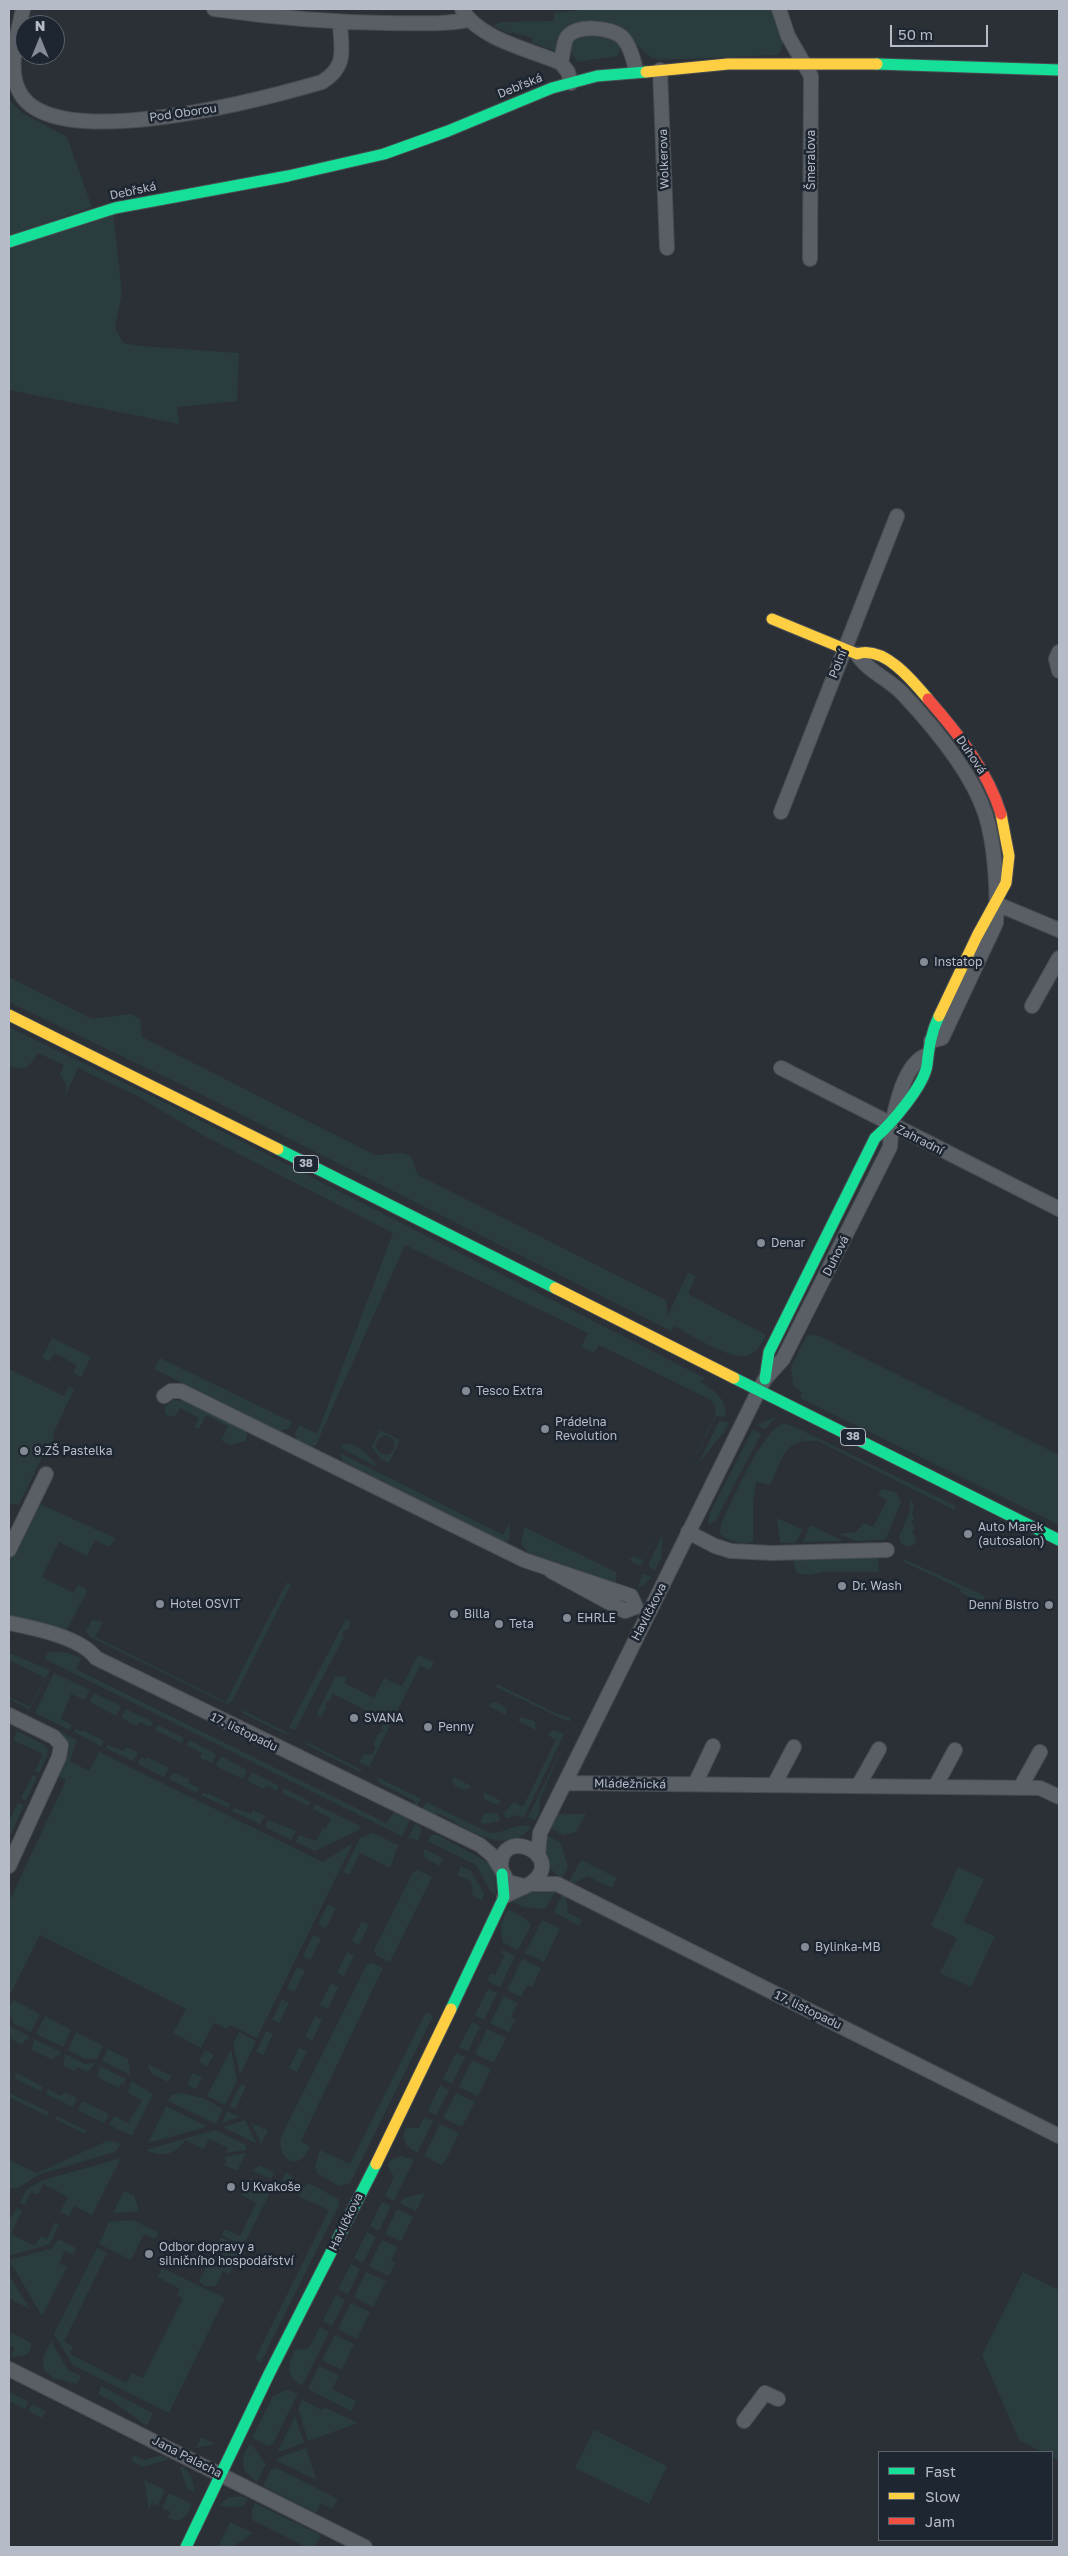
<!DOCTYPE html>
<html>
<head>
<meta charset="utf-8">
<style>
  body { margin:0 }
  #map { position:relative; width:1068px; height:2556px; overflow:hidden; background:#2a3036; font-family:"Golos Text",sans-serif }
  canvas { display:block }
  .frame { position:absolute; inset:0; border:10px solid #b5bcc7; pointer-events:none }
  .legend { position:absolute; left:878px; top:2451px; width:175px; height:90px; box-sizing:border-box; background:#1e2631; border:1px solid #5a626d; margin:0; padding:6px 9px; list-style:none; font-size:15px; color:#b5bcc7 }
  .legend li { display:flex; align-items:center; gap:10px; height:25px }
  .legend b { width:25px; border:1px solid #5a626d }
  .north { position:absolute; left:15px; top:15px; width:50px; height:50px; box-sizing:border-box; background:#1e2631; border:1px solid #5a626d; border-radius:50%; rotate:0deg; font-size:14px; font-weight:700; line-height:20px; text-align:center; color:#b5bcc7 }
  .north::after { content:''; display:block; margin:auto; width:18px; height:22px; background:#848b94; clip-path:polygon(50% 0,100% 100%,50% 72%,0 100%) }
  .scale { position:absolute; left:890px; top:25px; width:98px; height:22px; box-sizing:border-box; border:2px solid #b5bcc7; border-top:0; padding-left:6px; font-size:15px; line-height:18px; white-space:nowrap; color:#b5bcc7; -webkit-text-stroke:4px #1e2631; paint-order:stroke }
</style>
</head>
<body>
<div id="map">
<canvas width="1068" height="2556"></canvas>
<div class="frame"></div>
<ul class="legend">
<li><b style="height:6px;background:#16e098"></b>Fast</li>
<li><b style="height:6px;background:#ffcf43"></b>Slow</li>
<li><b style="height:6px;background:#f24e42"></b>Jam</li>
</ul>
<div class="north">N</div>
<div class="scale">50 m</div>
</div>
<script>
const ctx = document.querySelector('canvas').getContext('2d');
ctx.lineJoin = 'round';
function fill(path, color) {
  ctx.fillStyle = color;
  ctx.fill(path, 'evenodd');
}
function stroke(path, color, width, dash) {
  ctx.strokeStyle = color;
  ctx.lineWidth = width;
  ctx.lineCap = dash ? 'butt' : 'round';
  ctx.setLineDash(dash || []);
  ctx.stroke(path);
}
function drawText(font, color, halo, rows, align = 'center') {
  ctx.font = font + ' "Golos Text",sans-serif';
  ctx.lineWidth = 5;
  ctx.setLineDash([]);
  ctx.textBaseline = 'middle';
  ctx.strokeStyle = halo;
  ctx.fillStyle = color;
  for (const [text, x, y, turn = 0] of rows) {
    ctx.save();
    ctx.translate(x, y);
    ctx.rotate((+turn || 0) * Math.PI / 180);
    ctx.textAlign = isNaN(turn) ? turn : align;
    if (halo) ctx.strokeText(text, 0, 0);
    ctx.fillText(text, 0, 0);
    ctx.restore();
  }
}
const green = new Path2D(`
  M589,9H774C778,22 790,44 778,55L659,60L650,57L636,44L588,24L557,52L531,42L532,38L512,32L511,34L493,26L500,22L554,21V13Z
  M609,34L624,47L620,49L618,56L577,62L571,52V45L577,36Z
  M9,100L21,112L67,137L92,207L9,236Z
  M113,212L122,293L115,327L123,343L140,346L239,353L237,401L177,407L179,424L9,390V246Z
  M9,977L92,1019L131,1014L140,1019L142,1037L375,1155L403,1153L411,1156L418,1175L666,1300L668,1315L688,1272L696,1276L688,1294L766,1335C762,1343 757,1352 749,1355C732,1362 690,1334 674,1326L671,1331L188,1088L9,1002Z
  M9,1027L176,1108L705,1378L700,1382C713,1389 728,1399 725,1417L716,1416L679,1488L716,1413L715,1406L711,1400L599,1345L594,1353L581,1347L588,1333L405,1245L316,1445L311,1447L297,1440L295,1434L299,1425L317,1434L393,1233L206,1137L137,1096L78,1068L65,1097L66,1084L60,1074L64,1065L38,1053C29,1067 25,1073 9,1065Z
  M807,1335L820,1336L1059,1455V1525L800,1398L802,1393L793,1385L791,1367Z
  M52,1338L91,1357L81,1377L73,1373L77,1365L54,1353L49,1362L42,1358Z
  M160,1358L292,1422L289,1428L280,1431L154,1369Z
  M9,1369L64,1396L69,1386L74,1389L53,1434L55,1445L50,1454L42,1457L19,1505L9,1503Z
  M173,1400L184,1401L245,1431L247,1434L246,1441L230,1445L221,1440L228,1426L206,1415L199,1429L194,1427L199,1418L180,1408L176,1415L170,1417L165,1414V1407Z
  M777,1416L765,1429L757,1425Z
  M719,1421L729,1422L724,1432L698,1464Z
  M784,1423L797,1428L956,1506L954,1510L818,1441C782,1438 783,1460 770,1485L756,1482L753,1501V1542C744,1545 725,1541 720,1533L721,1525C731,1502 762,1430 784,1423Z
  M753,1429L761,1434L716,1520L708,1525L710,1513Z
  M380,1430L400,1440L389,1463L381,1459L372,1447ZM385,1435L393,1439C396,1446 394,1452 387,1455L381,1454L375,1446L379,1438Z
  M343,1444C358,1441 370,1457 379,1468L341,1448Z
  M340,1453L503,1535L510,1523L509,1541L505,1543L343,1462Z
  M882,1489L896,1492L901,1502L886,1538L883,1540L856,1541L839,1534L856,1532L864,1523L873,1527L887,1500L878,1495Z
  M676,1493L641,1566L629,1560L634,1556L643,1560Z
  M911,1499L914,1506L912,1514L914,1519L911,1521L915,1529L912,1531L916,1538L914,1545L907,1547L901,1543L899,1537L909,1513Z
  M38,1503L115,1538L110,1547L95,1540L87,1556L59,1542L42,1577L74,1593L78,1585L87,1589V1592L67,1629L9,1616V1561Z
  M777,1518L803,1530L795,1543H780Z
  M810,1525L843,1541L803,1542Z
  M524,1527L616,1572V1584L530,1555L521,1544Z
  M663,1534L661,1559L655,1570L649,1567V1563Z
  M878,1557L879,1572H822L810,1575L797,1573L793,1563L796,1559Z
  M904,1559L985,1596L981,1609L971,1604L973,1599L960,1592L961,1589L904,1562Z
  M643,1574L652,1577L645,1584L637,1588Z
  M287,1582L291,1584L232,1701L227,1704L90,1637L86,1631L92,1620L103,1622L95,1637L226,1702Z
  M346,1619L351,1622L347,1631L344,1630L342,1636L344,1637L295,1730L289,1727Z
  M48,1652H64L82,1658L76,1669L386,1823L394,1812L410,1820L402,1836L45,1659Z
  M9,1653L50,1670L27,1715L77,1740L70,1761L89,1771L99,1752L323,1862L353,1843L257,2038L230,2025L227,2029L214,2023L201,2048L173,2033L186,2009L40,1935L11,1993L9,1989V1902L66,1780L57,1775C65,1764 73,1752 66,1738L25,1717L29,1709L9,1699V1697L30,1707L45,1678L9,1660Z
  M418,1655L434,1662L430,1670L420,1666L369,1767L359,1762L364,1754L372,1755L376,1747L373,1745L378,1734L384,1730L381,1729L385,1720L333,1694L329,1702L326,1701V1708L320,1719L317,1713L335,1677L343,1676L347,1678L345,1683L374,1698L384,1678L402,1686Z
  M54,1673L90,1690L85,1700L71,1694L61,1719L72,1725L70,1730L35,1713Z
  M497,1684L557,1714L571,1718L569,1722L496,1687Z
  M94,1693L121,1706L116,1716L90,1702Z
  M496,1702L506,1708V1715L489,1706L491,1703Z
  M126,1709L153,1722L151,1727L139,1722L137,1726L121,1718Z
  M240,1709L290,1734L283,1733L244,1714Z
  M521,1717L535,1721L536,1730L518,1721Z
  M158,1725L184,1738L182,1743L155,1730Z
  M76,1729L81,1732L82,1730L104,1741L101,1746L74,1732Z
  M554,1730L564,1734L525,1815L523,1818L518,1815L506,1819L504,1813L514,1802L523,1807L556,1740L547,1735Z
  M17,1731L43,1744L48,1749L47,1756L39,1773L35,1771L43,1754L13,1740Z
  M567,1738L540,1798L539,1812L535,1820L528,1817Z
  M189,1740L216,1754L212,1763L200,1758L202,1753L186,1745Z
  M304,1741L364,1771H358L307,1745Z
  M107,1745L124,1751L127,1747L138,1753L133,1761L106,1748Z
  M221,1756L247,1770L243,1779L216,1766Z
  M141,1757L146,1759L147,1757L169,1768L164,1777L138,1764Z
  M252,1772L279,1786L277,1791L266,1785L264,1789L247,1781Z
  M173,1773L190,1779L188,1783L199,1788L197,1793L169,1779Z
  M33,1775L37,1777L26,1801L21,1798Z
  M377,1777L421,1799L416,1807L413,1806L415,1801L378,1782Z
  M454,1777L471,1786L470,1788L464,1790L455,1786L452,1781Z
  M284,1788L311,1802L308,1806L282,1793Z
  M484,1792L501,1801L497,1805L484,1799Z
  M203,1793L207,1795L208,1793L230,1804L228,1808L201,1795Z
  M18,1802L24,1805L11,1834L9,1833V1822Z
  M426,1802L490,1833C504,1834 517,1821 531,1827C507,1859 465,1827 440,1814L433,1815L422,1810Z
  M315,1804L360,1826L359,1830L315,1851L296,1842L299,1835L316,1841L323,1828L326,1829L331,1818L313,1809Z
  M234,1808L251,1814L253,1810L265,1816L260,1824L232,1811Z
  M485,1813L498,1814L500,1821L485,1824L480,1822Z
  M558,1814H586L576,1832L563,1835L549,1827Z
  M268,1820L296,1831L291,1840L265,1827Z
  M416,1823L422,1829L418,1840L408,1838Z
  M373,1833L398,1845L390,1868L360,1853L349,1875L343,1872L360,1838Z
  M431,1835H438L491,1864L495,1869L496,1895L491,1892L476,1865L428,1841Z
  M546,1835L560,1842L568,1867L562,1878C545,1869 545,1853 546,1835Z
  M424,1849L443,1858L439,1866L424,1857Z
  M581,1860L617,1878L612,1888L587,1876L575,1883L569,1882Z
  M461,1866L471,1871L484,1894L482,1900L471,1895L473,1891L471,1881L457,1875Z
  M958,1867L984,1879L964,1922L995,1936L971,1987L940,1973L957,1938L931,1926Z
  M417,1870L432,1877L390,1962L376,1955L374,1950L413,1872Z
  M546,1889L556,1891L545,1909L523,1907L512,1902L528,1891Z
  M562,1894L566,1897L568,1913L582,1920L579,1926L554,1912Z
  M328,1904L336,1908L326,1928L318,1924Z
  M508,1909L526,1919L531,1925L518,1950L502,1942L501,1924Z
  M542,1920L560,1928L544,1962L525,1953Z
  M362,1921L369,1925L359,1945L352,1941Z
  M313,1935L321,1939L310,1960L303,1956Z
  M503,1950L515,1956L500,1987L487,1981L491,1973L495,1975L505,1955L501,1953Z
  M347,1952L354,1956L344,1976L337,1973Z
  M522,1959L541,1968L532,1987L527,1985L521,1997L507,1990Z
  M372,1963L383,1968L301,2141L310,2146C306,2154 302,2163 291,2161C281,2156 278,2146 282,2135L367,1964Z
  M297,1967L305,1971L294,1992L287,1988Z
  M331,1983L338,1987L328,2009L320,2005Z
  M488,1989L497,1993L484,2020L475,2015Z
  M504,1996L518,2003L511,2017L516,2019L509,2032L490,2023Z
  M282,1999L289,2003L279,2023L272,2020Z
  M13,2000L40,2014L31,2032L13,2023L9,2009Z
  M426,2012L433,2016L350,2183L339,2186L318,2174L315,2166L320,2150L350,2164Z
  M45,2016L71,2030L63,2047L36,2034Z
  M315,2016L322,2020L312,2041L305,2037Z
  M472,2022L480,2026L468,2051L459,2047Z
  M9,2026L29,2036L27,2041L25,2040L22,2045L11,2039L13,2036L9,2034Z
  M487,2029L506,2038L494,2063L475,2054Z
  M266,2031L273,2034L263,2055L256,2052Z
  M76,2032L103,2046L97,2059H85L68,2050Z
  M239,2032L256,2041L240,2075L233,2044Z
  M34,2039L61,2052L58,2057L56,2055L53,2060L32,2050Z
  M299,2048L307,2051L297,2072L289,2068Z
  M108,2049L128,2059L130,2075L102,2061Z
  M231,2049L237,2081L225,2105L207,2096Z
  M205,2050L214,2055L207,2066L199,2062Z
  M456,2053L465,2057L452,2084L443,2079Z
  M65,2054L85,2064L95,2063L88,2072L77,2067L74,2071L63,2065Z
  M472,2060L491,2069L478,2096L459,2087Z
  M148,2064L171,2076L168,2082L151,2073Z
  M100,2066L126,2079L124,2084L121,2083L119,2088L97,2077Z
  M17,2073L43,2087L41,2091L14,2078Z
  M193,2073L202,2077L196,2089L187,2085Z
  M131,2081L153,2094L132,2136L109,2125L114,2116L128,2123L142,2100L128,2093Z
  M241,2084L246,2086L236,2108L229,2107Z
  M440,2085L449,2090L436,2115L428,2111Z
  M48,2089L61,2096L64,2092L77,2098L73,2107L46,2094Z
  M9,2093L49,2112L47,2116L9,2097Z
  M179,2093L203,2098L223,2109L216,2124L168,2101L172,2095Z
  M456,2093L475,2102L462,2127L443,2118Z
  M82,2101L109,2114L104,2123L78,2110Z
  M166,2106L206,2126V2127L148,2143Z
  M227,2111L239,2117L222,2123Z
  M57,2116L87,2131L85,2134L55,2119Z
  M424,2117L433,2121L417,2153L407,2146L403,2136L406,2128H419Z
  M245,2120L256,2142L255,2143L223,2127Z
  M251,2123L268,2130L262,2143H261Z
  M440,2124L459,2133L445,2162L441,2165L424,2156Z
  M215,2130L246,2145V2150L226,2153L228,2148L209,2139L204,2149L185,2140C176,2155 162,2158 146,2150Z
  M113,2141L121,2144L115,2152L40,2174L18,2188L9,2189V2160L37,2173L105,2142Z
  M246,2153L237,2171L224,2165L227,2161L224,2159L225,2157Z
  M401,2156L414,2160L394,2201L385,2196L394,2177L387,2165L391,2160Z
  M121,2158L92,2215L74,2206L69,2216L60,2212L68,2197L43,2184L38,2195L31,2192L25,2205L20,2203L26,2190L43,2180Z
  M259,2165L274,2172L271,2179L253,2171Z
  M286,2172L294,2178L289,2191L279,2186Z
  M250,2178L272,2189L243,2246L222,2235L225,2229L240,2236L256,2203L242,2195Z
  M309,2183L338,2199L339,2205L261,2362L255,2359L329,2210L298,2196L304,2186Z
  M124,2191L134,2195L139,2210L136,2212L113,2213Z
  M425,2193L416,2211L400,2203L403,2198Z
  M382,2202L391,2206L379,2231L370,2226Z
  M17,2208L22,2211L11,2234L35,2246L41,2236L47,2239L55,2222L59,2224L50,2244L9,2256V2221Z
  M397,2209L413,2217L401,2241L385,2234Z
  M133,2220L159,2233L155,2239L144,2234L131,2260L99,2244L109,2222Z
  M367,2232L376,2237L363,2263L354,2258Z
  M221,2237L242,2248L229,2274L223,2271L216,2286H204L199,2281Z
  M58,2239L76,2248L73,2255L65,2251L59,2263L67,2267L42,2316L9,2260L53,2248Z
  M382,2240L398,2247L391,2260L395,2263L389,2276L369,2266Z
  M97,2248L107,2253L64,2342L73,2346L70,2354L126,2383L132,2373L143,2378L183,2298L177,2295L180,2289L158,2277L162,2268L225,2298L169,2413L73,2365L54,2334Z
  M351,2264L360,2269L348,2294L338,2289Z
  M366,2272L386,2281L373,2307L354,2297Z
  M1023,2272L1059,2290V2461L1052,2457V2452H1042L1019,2440L982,2355Z
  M9,2275L30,2309L9,2298Z
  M336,2295L345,2300L332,2326L323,2321Z
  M351,2303L370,2312L357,2339L338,2329Z
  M320,2327L329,2332L302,2386C286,2376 287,2366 295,2350L309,2348Z
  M11,2332L31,2343V2349L26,2355L11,2357L15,2348L9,2345Z
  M335,2335L354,2344L342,2370L322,2360Z
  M51,2341L68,2370L81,2376L77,2384L53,2378L44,2370L43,2358Z
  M319,2366L339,2376L332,2389L356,2401L351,2411L308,2389Z
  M101,2386L153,2413L147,2426L112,2401L98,2394Z
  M286,2390L298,2393L273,2444L268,2446L252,2438L273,2396Z
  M9,2392L29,2402L25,2409L9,2401Z
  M302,2400L322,2410L324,2407L358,2423L308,2441L298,2409Z
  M32,2404L46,2411L42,2418L28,2411Z
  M295,2416L304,2443L279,2452L278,2451Z
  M594,2430L667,2466L649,2504L575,2468Z
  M201,2437L215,2444L196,2448Z
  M249,2444L253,2446L266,2464L257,2483L244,2470L243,2458Z
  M306,2448L316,2479H315L277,2461V2458Z
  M134,2455L144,2460L160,2455L169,2459L143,2467L131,2461Z
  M182,2466L191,2475L195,2492L187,2488L180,2468Z
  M277,2468L338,2499L332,2509L321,2503L316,2513L263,2486L271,2470Z
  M144,2480L165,2490L158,2506L152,2503L149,2509Z
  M169,2493L192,2504L187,2515L179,2521L168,2518L171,2512L162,2508Z
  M241,2496L248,2499L243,2506L226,2507L220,2505L227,2498Z
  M255,2503L321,2535L315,2547H306L252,2520V2510Z
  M230,2522L253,2533L233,2547H218Z`);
const street = new Path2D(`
  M23,9C18,32 7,68 19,91C50,157 267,98 322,82C348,66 341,49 340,22
  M214,9C270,17 327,22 385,23C413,23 440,25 468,20
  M462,9C478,39 531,50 561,63L568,72L571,83
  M779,9L788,36L811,76L810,259
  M561,63C563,55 563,46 566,39C573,23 613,27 623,38C631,47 634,61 636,71
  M660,70L667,248
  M1059,652L1056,659L1059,671
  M857,654C867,671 889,679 903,694C933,726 971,771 985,813C995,843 998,892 996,923L942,1038L931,1041
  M781,812L897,516
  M997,904L1059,930
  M1032,1006L1059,958
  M781,1068L1059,1209
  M164,1396L171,1391H181L524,1560L631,1596L636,1607L625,1611L551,1571
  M688,1532L715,1546L731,1551L772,1553L887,1550
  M9,1550L46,1474
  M9,1623C34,1628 80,1637 96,1658L480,1845L493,1856L501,1869
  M9,1715L54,1737L61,1745L59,1757L9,1866
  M565,1783L1040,1788L1059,1797
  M695,1784L713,1746
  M774,1785L794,1747
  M858,1786L879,1749
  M935,1787L955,1750
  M1020,1788L1040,1752
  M538,1856L540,1833L759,1390L765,1379L783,1359L890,1147C891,1123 901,1066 925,1056
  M530,1884H557L1059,2136
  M504,1897C513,1890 527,1888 535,1880C563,1853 498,1825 501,1869L508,1882L524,1886
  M9,2369L365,2547
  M744,2421L765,2393L778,2399`);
const fast = new Path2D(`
  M877,64L1059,70
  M9,242L115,208L288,176L384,154L448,131L552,88L597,76L646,72
  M278,1149L555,1288
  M734,1378L1059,1540
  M765,1379L769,1352L875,1138C891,1124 924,1086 927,1065C929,1047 931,1033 939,1016
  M451,2009L504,1897L502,1874
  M186,2547L269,2374L376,2164`);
const slow = new Path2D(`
  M646,72L728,64H877
  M772,619L857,654C884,645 913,681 928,699
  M9,1015L278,1149
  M939,1016L977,936L1006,883L1009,856L1001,814
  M555,1288L734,1378
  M376,2164L451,2009`);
const jam = new Path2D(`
  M928,699C957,732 988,771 1001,814`);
const markers = [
  [924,962,5,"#848b94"],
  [761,1243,5,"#848b94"],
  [466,1391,5,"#848b94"],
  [545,1429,5,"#848b94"],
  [24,1451,5,"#848b94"],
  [968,1534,5,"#848b94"],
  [842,1586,5,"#848b94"],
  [160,1604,5,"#848b94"],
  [1049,1605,5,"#848b94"],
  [454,1614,5,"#848b94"],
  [567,1618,5,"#848b94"],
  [499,1624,5,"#848b94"],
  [354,1718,5,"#848b94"],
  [428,1727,5,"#848b94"],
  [805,1947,5,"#848b94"],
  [231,2187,5,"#848b94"],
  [149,2254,5,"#848b94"]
];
const shields = [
  [306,1164,25],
  [853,1437,25]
];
const shieldNames = [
  ["38",306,1164],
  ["38",853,1437]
];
const streetNames = [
  ["Debřská",520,86,-22],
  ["Pod Oborou",183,113,-8],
  ["Wolkerova",664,159,-92],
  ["Šmeralova",811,160,-90],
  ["Debřská",133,191,-12],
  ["Polní",838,664,-69],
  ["Duhová",971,755,56],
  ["Zahradní",920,1140,27],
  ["Duhová",836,1256,-63],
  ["Havlíčkova",649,1612,-63],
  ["17. listopadu",244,1732,26],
  ["Mládežnická",630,1784,1],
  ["17. listopadu",808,2010,26],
  ["Havlíčkova",346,2222,-64],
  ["Jana Palacha",187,2457,27]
];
const poiNames = [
  ["Instatop",934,962],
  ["Denar",771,1243],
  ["Tesco Extra",476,1391],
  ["Prádelna",555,1422],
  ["Revolution",555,1436],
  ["9.ZŠ Pastelka",34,1451],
  ["Auto Marek",978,1527],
  ["(autosalon)",978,1541],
  ["Dr. Wash",852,1586],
  ["Hotel OSVIT",170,1604],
  ["Denní Bistro",1039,1605,"right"],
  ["Billa",464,1614],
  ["EHRLE",577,1618],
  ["Teta",509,1624],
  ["SVANA",364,1718],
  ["Penny",438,1727],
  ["Bylinka-MB",815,1947],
  ["U Kvakoše",241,2187],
  ["Odbor dopravy a",159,2247],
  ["silničního hospodářství",159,2261]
];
fill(green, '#2a3c3e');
stroke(street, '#484c51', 16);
stroke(fast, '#484c51', 13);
stroke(slow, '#484c51', 13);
stroke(jam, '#484c51', 13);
stroke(street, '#5a5e65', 14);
stroke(fast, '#16e098', 11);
stroke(slow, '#ffcf43', 11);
stroke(jam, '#f24e42', 11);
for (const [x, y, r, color] of markers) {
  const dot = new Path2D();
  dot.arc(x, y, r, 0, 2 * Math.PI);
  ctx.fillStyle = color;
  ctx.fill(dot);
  stroke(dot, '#1e2631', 2);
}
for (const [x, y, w] of shields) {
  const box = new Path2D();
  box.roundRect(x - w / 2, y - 8.5, w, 17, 4);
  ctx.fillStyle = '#1e2631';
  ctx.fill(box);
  stroke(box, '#b5bcc7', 1);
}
drawText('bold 11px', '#b5bcc7', null, shieldNames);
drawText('12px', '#b5bcc7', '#1e2631', streetNames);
drawText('12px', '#b5bcc7', '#1e2631', poiNames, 'left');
</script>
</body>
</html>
